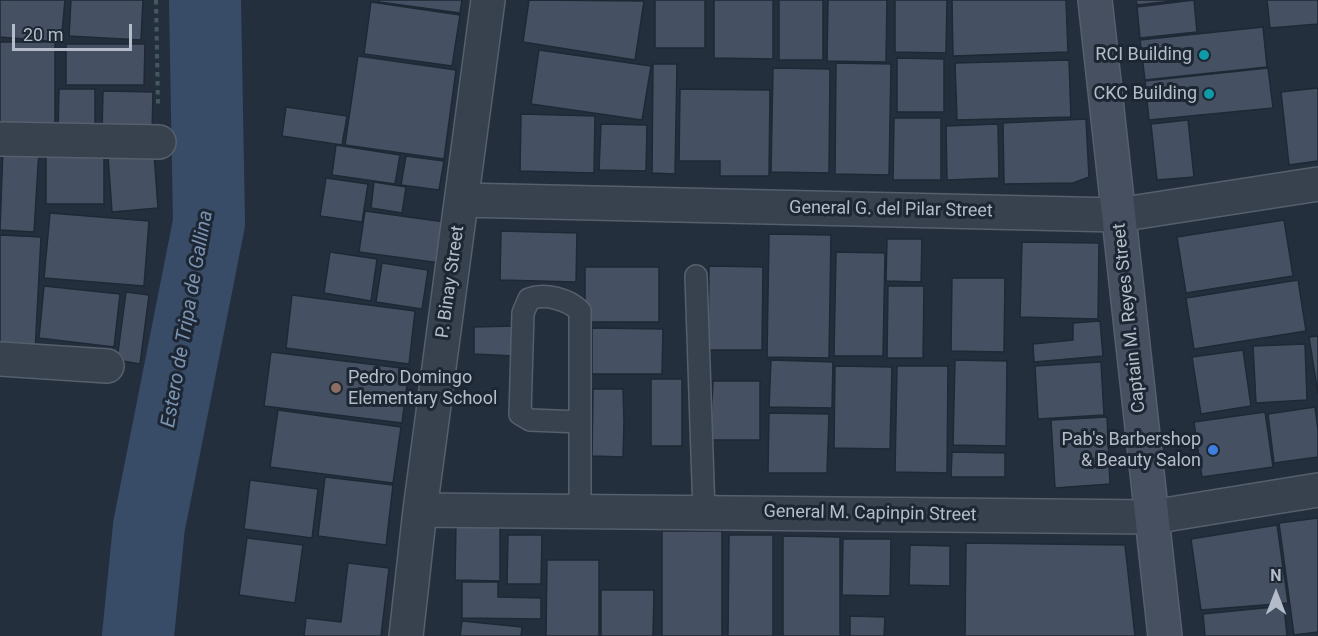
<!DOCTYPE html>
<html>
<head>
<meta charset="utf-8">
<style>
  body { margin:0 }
  #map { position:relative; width:1318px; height:636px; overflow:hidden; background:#242f3e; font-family:Roboto,sans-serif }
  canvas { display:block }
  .north { position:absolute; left:1246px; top:564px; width:60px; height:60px; -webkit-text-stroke:4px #1d2633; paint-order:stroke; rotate:0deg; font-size:16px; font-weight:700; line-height:24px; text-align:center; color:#b4bcc9 }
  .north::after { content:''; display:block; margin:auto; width:21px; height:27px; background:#b4bcc9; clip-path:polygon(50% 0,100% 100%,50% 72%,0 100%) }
  .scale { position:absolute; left:12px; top:24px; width:120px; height:27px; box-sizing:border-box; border:3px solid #b4bcc9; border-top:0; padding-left:8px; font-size:18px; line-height:21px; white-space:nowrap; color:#b4bcc9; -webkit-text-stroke:4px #1d2633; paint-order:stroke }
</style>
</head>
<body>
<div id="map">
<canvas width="1318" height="636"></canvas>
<div class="north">N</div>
<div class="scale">20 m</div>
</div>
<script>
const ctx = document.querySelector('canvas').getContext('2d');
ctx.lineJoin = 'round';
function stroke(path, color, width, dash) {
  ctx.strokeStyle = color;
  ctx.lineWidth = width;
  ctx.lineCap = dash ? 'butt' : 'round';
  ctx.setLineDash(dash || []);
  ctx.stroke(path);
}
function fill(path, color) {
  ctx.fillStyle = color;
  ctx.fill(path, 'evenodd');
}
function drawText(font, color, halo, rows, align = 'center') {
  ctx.font = font + ' Roboto,sans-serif';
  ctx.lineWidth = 6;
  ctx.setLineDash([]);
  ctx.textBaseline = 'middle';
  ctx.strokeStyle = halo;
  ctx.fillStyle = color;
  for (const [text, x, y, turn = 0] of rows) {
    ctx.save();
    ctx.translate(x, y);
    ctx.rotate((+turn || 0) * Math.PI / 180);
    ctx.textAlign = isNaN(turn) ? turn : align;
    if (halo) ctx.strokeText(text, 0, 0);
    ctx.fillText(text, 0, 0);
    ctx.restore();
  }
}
const river = new Path2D(`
  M138,636L149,526L209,223L205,0`);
const building = new Path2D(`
  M0,0H65L61,42L0,37Z
  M71,0H143L141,40L69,36Z
  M379,0H462L460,13L379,2Z
  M529,0L644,1L635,60L523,42Z
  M655,0H705V48H655Z
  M714,0H773V59L714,58Z
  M779,0H823V60H779Z
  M828,0H887L886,62L827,61Z
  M895,0H947L946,53L895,52Z
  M952,0H1066L1068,52L953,56Z
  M1136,0H1182L1137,5Z
  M1194,0L1197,32L1140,38L1137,7Z
  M1267,0H1318V24L1270,28Z
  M371,2L460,15L452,66L364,54Z
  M1263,27L1267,67L1145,80L1140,40Z
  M0,42H55V128L0,129Z
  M66,44H145L144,85H66Z
  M539,50L651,66L642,120L531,104Z
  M358,56L456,70L444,159L345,145Z
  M897,58L944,59V112H897Z
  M1069,60L1071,117L957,120L955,63Z
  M836,63L891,64L889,175L835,174Z
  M653,64H677L675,174L652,173Z
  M773,68L830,69L829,173L771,172Z
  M1268,68L1273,108L1149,120L1145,81Z
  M1318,88V161L1289,165L1281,92Z
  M59,89H95V134L58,133Z
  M680,89L770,90L769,176H720V161H679Z
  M103,91L153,92L152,134L102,133Z
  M286,107L347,116L342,145L282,136Z
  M521,114L595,116L594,173L520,171Z
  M894,118H941V180H893Z
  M1086,119L1089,177L1073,183L1004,184L1003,123Z
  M1188,120L1194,177L1157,180L1151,124Z
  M601,124L647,125L646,171L599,170Z
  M998,124L999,178L947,180L946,126Z
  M336,145L400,155L395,184L332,175Z
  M3,148L39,150L34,232L0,230Z
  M46,148H104V204H46Z
  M154,153L158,208L112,212L108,156Z
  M406,156L444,161L439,190L401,185Z
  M326,178L368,184L362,222L320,216Z
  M374,182L406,187L402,213L371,208Z
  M365,211L445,222L440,263L359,252Z
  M50,213L149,221L144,286L44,278Z
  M1284,220L1293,276L1186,293L1177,237Z
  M501,231L577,233L576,282L500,280Z
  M769,234L831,235L829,358L767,357Z
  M0,235L41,237L35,352L0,350Z
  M887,239H922L921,282L886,281Z
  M1022,242L1099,243L1098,319L1020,317Z
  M330,252L377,259L371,301L324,293Z
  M836,252L885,253L883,356H834Z
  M382,263L428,270L422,309L376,302Z
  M709,266L763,267L762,350H708Z
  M585,267H659V322H585Z
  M952,278H1005L1004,352L951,351Z
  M1298,280L1306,331L1194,349L1186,298Z
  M44,286L120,294L114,347L39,338Z
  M888,286H924L923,358H887Z
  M126,292L149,295L140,364L117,360Z
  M292,295L415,311L409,364L286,348Z
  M1100,321L1103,356L1034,362L1033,344L1073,340V323Z
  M515,326V356L474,354V327Z
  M592,328L663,329L662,374H592Z
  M1318,336V394L1309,337Z
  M1305,344L1307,400L1256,403L1253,346Z
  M1243,350L1251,406L1201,414L1192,357Z
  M271,352L409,369L402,423L264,406Z
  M771,360L833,362L832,408L769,407Z
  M955,360L1007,361L1006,446L953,445Z
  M1101,362L1104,415L1038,419L1035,366Z
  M835,366L892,367L890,449L834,448Z
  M897,366H948L947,473L895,472Z
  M651,379H682V446H651Z
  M713,381H760V440H710Z
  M593,389H623L624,422L623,457L592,456Z
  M1315,407L1318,431V457L1274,463L1268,414Z
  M278,410L401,427L393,483L270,467Z
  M1265,412L1273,467L1202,477L1194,422Z
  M769,413L829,414L827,473H768Z
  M1107,417L1110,484L1055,488L1051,420Z
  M952,452L1005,453V477H951Z
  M325,477L393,485L386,545L318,536Z
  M250,480L318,489L312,538L244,529Z
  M1318,518V632L1294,635L1279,523Z
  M456,522L500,523V581L455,580Z
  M1277,525L1288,603L1201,610L1191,539Z
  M662,531H722V636H662Z
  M508,535H542L541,584H507Z
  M729,535H773V636H728Z
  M783,536L840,537V636H783Z
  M247,538L303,545L295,603L239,595Z
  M843,539H891L890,596L842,595Z
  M966,543L1125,545L1135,636H965Z
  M910,545L950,546V586L909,585Z
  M547,560H599V636H546Z
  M348,563L389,568L381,636H304L306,618L341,622Z
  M462,582H498V597L541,598V619L462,618Z
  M601,590H654L653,636H601Z
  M1284,606L1287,636H1205L1203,614Z
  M850,616L885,617L884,636H850Z
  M462,621L522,627L521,636H460Z`);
const path = new Path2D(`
  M156,0L158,104`);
const lane = new Path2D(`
  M696,276L704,513
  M580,422L530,420L520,414L523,313L529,299C545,293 568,299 580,311V512`);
const street = new Path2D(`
  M0,139L159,142
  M462,200L1118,215L1318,184
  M0,359L107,366
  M420,510L1152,517L1318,490
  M406,636L420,510L488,0`);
const secondary = new Path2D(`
  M1095,0L1165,636`);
const markers = [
  [1204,55,6,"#0f9aa8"],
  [1209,94,6,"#0f9aa8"],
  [336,388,6,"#8d6e63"],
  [1213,450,6,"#3f7fe0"]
];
const poiNames = [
  ["RCI Building",1192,55],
  ["CKC Building",1197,94],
  ["Pedro Domingo",348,378,"left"],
  ["Elementary School",348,399,"left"],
  ["Pab's Barbershop",1201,440],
  ["& Beauty Salon",1201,461]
];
const streetNames = [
  ["General G. del Pilar Street",891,210,1],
  ["P. Binay Street",451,282,-82],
  ["Captain M. Reyes Street",1130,318,-96],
  ["General M. Capinpin Street",870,514,1]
];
const waterNames = [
  ["Estero de Tripa de Gallina",188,319,-80]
];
stroke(river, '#394c67', 72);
fill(building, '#455162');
stroke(building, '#1f2835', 1.5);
stroke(lane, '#565f6c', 24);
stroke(street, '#565f6c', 36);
stroke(secondary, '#565f6c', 36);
stroke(path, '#44595c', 4, [4.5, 4.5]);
stroke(lane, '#38414e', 21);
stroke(street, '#38414e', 33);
stroke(secondary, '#465061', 33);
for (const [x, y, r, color] of markers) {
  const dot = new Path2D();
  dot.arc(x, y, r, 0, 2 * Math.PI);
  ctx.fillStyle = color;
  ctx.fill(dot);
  stroke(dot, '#1d2633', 2);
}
drawText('18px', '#b4bcc9', '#1d2633', poiNames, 'right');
drawText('18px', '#b4bcc9', '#1d2633', streetNames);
drawText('italic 20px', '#7c92b1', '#1d2633', waterNames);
</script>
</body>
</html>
